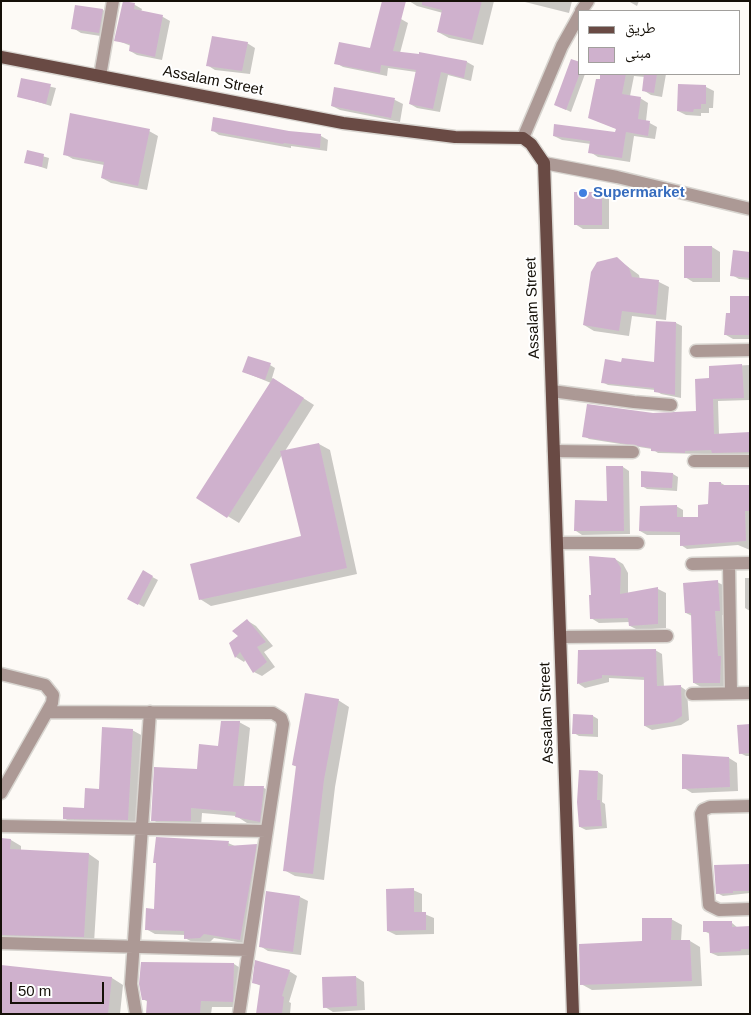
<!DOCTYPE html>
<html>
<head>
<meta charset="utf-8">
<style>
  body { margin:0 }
  #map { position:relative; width:751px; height:1015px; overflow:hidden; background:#fdfaf6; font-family:Arial,"Noto Naskh Arabic",sans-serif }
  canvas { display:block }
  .frame { position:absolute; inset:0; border:2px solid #151008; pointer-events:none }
  .legend { position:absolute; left:578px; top:10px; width:162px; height:65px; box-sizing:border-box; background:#fff; border:1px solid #a19f9c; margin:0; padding:6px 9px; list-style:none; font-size:15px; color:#151008 }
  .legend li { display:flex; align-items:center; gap:10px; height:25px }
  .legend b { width:25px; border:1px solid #a19f9c }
  .scale { position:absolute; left:10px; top:982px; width:94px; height:22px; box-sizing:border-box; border:2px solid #151008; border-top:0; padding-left:6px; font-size:15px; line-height:18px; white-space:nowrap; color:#151008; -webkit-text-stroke:4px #fff; paint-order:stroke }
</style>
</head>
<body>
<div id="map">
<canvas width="751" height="1015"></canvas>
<div class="frame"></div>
<ul class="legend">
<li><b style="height:6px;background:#694a44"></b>طريق</li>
<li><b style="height:14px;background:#cfb1cd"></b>مبنى</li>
</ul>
<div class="scale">50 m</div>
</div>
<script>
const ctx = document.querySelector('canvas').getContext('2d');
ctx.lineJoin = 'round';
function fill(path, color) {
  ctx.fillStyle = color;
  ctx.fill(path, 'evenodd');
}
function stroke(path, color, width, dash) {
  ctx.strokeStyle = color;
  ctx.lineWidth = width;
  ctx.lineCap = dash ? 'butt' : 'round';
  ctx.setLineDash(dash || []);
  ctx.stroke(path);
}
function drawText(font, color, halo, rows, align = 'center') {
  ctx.font = font + ' Arial,sans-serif';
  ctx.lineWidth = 4;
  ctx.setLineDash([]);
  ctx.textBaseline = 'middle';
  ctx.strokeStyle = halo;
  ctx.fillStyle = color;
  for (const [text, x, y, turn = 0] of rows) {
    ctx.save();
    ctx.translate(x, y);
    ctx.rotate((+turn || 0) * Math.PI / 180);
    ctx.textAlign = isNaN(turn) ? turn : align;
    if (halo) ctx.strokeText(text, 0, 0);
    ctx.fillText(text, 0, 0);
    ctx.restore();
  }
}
const shadow = new Path2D(`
  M409,1H494L483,45L449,38L438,32L443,13L417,6Z
  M521,1H572L569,13Z
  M628,1H639L637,6Z
  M124,2L135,5L142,9L141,12L163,17L170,21L162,60L137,55L130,51L131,46L116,40Z
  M76,6L103,10L111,15L107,37L81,33L73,28Z
  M401,19L408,23L400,53L467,62L474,66L471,81L448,75L440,112L417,108L410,104L416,72L388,68L387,76L343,67L336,63L371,50Z
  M247,43L255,48L250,74L215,70L207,65Z
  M580,64V74H585L571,112L560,107Z
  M609,74H666L662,97L651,95L643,90L645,77L634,76L630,96L640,98L648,103L646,121L657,127L655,139L634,136L630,162L598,157L590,152L591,144L562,140L554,136L616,133L617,129L590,118L608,82Z
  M22,80L56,88L51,106L18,96Z
  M706,87L714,91L713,108H709V113H701V116L686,115L678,111Z
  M335,88L395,100L403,104L400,122L340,110L332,106Z
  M212,130L289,132L321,136L328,140L327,151L291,146V148L219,135Z
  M149,131L158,136L147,190L111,183L102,178L104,165L73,159L64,154Z
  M28,152L49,158L47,169L26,162Z
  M601,193L609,198V229H583L575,224Z
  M712,247L720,252V282H693L685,277Z
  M750,253V280L739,279L732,275Z
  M616,258L639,275L640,280L659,282L669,287L666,320L632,316L629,336L594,331L584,325Z
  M750,297V339H733L726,335L732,315Z
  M676,323L682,326L681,398L661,394L655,390L608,385L602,382L623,363L655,364Z
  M270,365L275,368L272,378L314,405L285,451L319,444L330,450L357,574L211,606L200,599L302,537L282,455L239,523L198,498L271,383L244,372Z
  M750,365V400L718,401L719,435L750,434V455L658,453L652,449L589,439L584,436L653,414L697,413L711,379L710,367Z
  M623,467L629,471L630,534L582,535L576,531L608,502Z
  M673,474L678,477L677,491L647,489L642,486Z
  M721,483L726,486H750V550L738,545L687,549L681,545V535H647L640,531L676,506L683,510V518H699L710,506Z
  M615,559L623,564L628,573V594L658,589L666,593V628L638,630L630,626V622L599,623L591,618Z
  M143,572L158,580L144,607L129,599Z
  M745,578H750V611L745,608Z
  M717,582L725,586L727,615H722L727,687H701L694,683L692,616L686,613Z
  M248,621L256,626L273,646L264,652L275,667L262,676L254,672L246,659L244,662L236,657L230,643L239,636Z
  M655,650L662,654L664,687L680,686L687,691L689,720L681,725L652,730L645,726V680L609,678V682L585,688L579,684L580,651Z
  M338,700L349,707L335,787L324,880L295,876L284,870L297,767L293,765Z
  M574,716H593L598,719V737L579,736L574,733Z
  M239,722L250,728L244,787L264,788L275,794L270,827L247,823L236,816L202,813L201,827L163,826L153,820Z
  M750,725V756H746L740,753Z
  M132,730L143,736L139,826L75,825L64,818L85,809L100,790Z
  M729,758L737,763L738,791L692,793L684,788Z
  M598,772L603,775L602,802L605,804L607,828L586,830L580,827Z
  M1,840H11L21,846V851L89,854L99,861L94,943L1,944Z
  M228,843L235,846L256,845L265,850L249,944L214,938L209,943H194L185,938V935L155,934L146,929L155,910L157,864L154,862Z
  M750,866V893L723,896L717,893Z
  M413,890L422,894V913L434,918V934L396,935L388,931Z
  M267,893L300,897L308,901L301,955L268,951L260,946Z
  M671,919L682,925L681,941H690L700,947L702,986L592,990L581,984L643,943Z
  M732,923L738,928H750V955L718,956L711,953L710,934L704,931Z
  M142,963L234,964L245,971L243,1007H212L211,1014H148V1002L143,999Z
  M1,966L112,978L123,985L120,1014H1Z
  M289,971L297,976L289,1002L291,1003L290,1014H257L261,986L253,982Z
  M356,977L364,982L365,1010L333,1012L325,1007Z`);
const building = new Path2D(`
  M123,1L135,3L134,9L163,15L155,57L129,51L130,44L114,41Z
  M382,1H406L393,51L419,54V52L467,61L464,78L441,72L433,109L409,104L416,70L381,65L380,73L334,64L339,42L370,48Z
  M422,1H482L472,40L437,32L442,10L422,5Z
  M75,5L103,9L99,33L71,29Z
  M212,36L248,42L242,71L206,66Z
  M571,59L580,62V73L566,110L554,105Z
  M600,74H626L622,94L641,97L638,119L650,121L648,136L626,132L622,158L588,153L590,141L553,136L554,124L615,132L616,129L588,118L596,79H600Z
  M644,74H657L654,93L642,91Z
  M21,78L51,84L46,104L17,97Z
  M678,84L706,85V104H701V109H694L693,112L677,111Z
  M334,87L395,98L391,118L331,106Z
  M70,113L150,129L138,186L101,178L104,162L63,155Z
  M213,117L289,131L321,134L320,148L284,143L283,144L211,131Z
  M27,150L44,154L42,167L24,163Z
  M574,192H602V225H574Z
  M684,246H712V278H684Z
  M733,250L750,252V278L730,276Z
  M617,257L629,268L632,277L659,280L656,315L622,311L619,331L583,325L591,272L597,262Z
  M730,296H750V335H724L726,313H730Z
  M656,321L676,322L675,395L654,392V388L601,383L605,359L621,362L622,358L654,362Z
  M248,356L271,363L265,380L242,372Z
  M742,364L744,398L713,399L714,434L750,432V452L712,453L711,450L685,451V453L651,451V448L582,437L587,404L653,413L696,411L695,379L709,378V366Z
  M273,378L304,398L227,518L196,498Z
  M319,443L347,568L199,600L190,564L301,536L280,451Z
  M606,466H623L624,531H574L575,500L607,501Z
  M641,471L673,473L672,488L641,487Z
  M709,482H721V485H750V511H745L746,541L680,546V532L639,531L640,506L677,505V517H698V505L708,504Z
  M589,556L615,558L621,568L620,594L658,587V624L629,626L628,618L590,619L589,595H591Z
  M143,570L153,576L138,605L127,599Z
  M718,580L720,611H715L718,656H721L720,683H693L691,613H685L683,583Z
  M247,619L266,642L257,647L267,662L253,673L240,652L235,658L229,643L238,636L232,631Z
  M656,649L657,686L681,685L682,716L673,722L644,726V677L602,675V678L577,684L578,650Z
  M305,693L339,699L324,780L313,874L283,871L296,766L292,765Z
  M573,714L593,715V734H572Z
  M221,721H240L233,786H264L260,822L235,817L236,812L191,808V821H151L154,767L197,769L199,744L218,746Z
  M750,724V753L739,754L737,725Z
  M102,727L133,729L128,820L63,819V807L84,808L85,788L99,789Z
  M682,754L729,757L730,787L682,789Z
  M579,770L598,771L597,800H600L602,826L579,827L577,802Z
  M156,837L229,841L228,846L257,844L240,940L204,934L200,938L184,939V931L145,930L146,908L154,909L156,863H153Z
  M1,838L11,839L10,849L89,853L84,937L1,935Z
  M750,864V891H733V893L716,894L714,865Z
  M414,888V912H426V930L387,931L386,889Z
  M266,891L300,896L293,952L259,947Z
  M642,918H672L671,940H690L692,981L580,985L579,944L642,941Z
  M703,921H732V927L750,926V949H741V951L710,953L709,932H703Z
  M255,960L290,970L282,996L284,997L282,1014H256L260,985L252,983Z
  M141,962L234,963L233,1002L201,1001L200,1014H146L147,1000H142L139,984Z
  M1,965L112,977L108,1014H1Z
  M356,976L357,1006L323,1008L322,977Z`);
const minor = new Path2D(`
  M581,11L588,1
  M100,76L113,1
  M523,138L562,46L580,14
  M544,163L617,177L750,209
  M696,351L750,350
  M552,391L634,402L671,405
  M554,451L633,452
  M694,461H750
  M558,543H638
  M692,564L750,563
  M729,564L731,693
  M561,637L667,636
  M1,674L45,685L53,695L52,703L1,793
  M692,694L750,693
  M47,712L273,713L281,718L283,724L239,1014
  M750,806L710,807L703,810L701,814L709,905L719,910L750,909
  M1,826L266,831
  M1,943L248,950
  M136,1014L131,984L150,712`);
const major = new Path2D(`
  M1,57L343,123L455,137L523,138L531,144L544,163L573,1014`);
const markers = [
  [583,193,5,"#3f7fe0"]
];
const streetNames = [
  ["Assalam Street",213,81,11],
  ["Assalam Street",533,308,-92],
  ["Assalam Street",547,713,-92]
];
const shopNames = [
  ["Supermarket",593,193]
];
fill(shadow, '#0003');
fill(building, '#cfb1cd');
stroke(minor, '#d8d5d0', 15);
stroke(major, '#d8d5d0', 15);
stroke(minor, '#ac9995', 12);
stroke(major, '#694a44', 12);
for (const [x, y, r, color] of markers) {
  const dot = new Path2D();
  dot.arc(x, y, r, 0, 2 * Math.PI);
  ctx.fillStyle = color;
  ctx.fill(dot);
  stroke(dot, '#fff', 2);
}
drawText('15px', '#151008', '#fff', streetNames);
drawText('bold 15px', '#366cbe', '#fff', shopNames, 'left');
</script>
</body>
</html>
